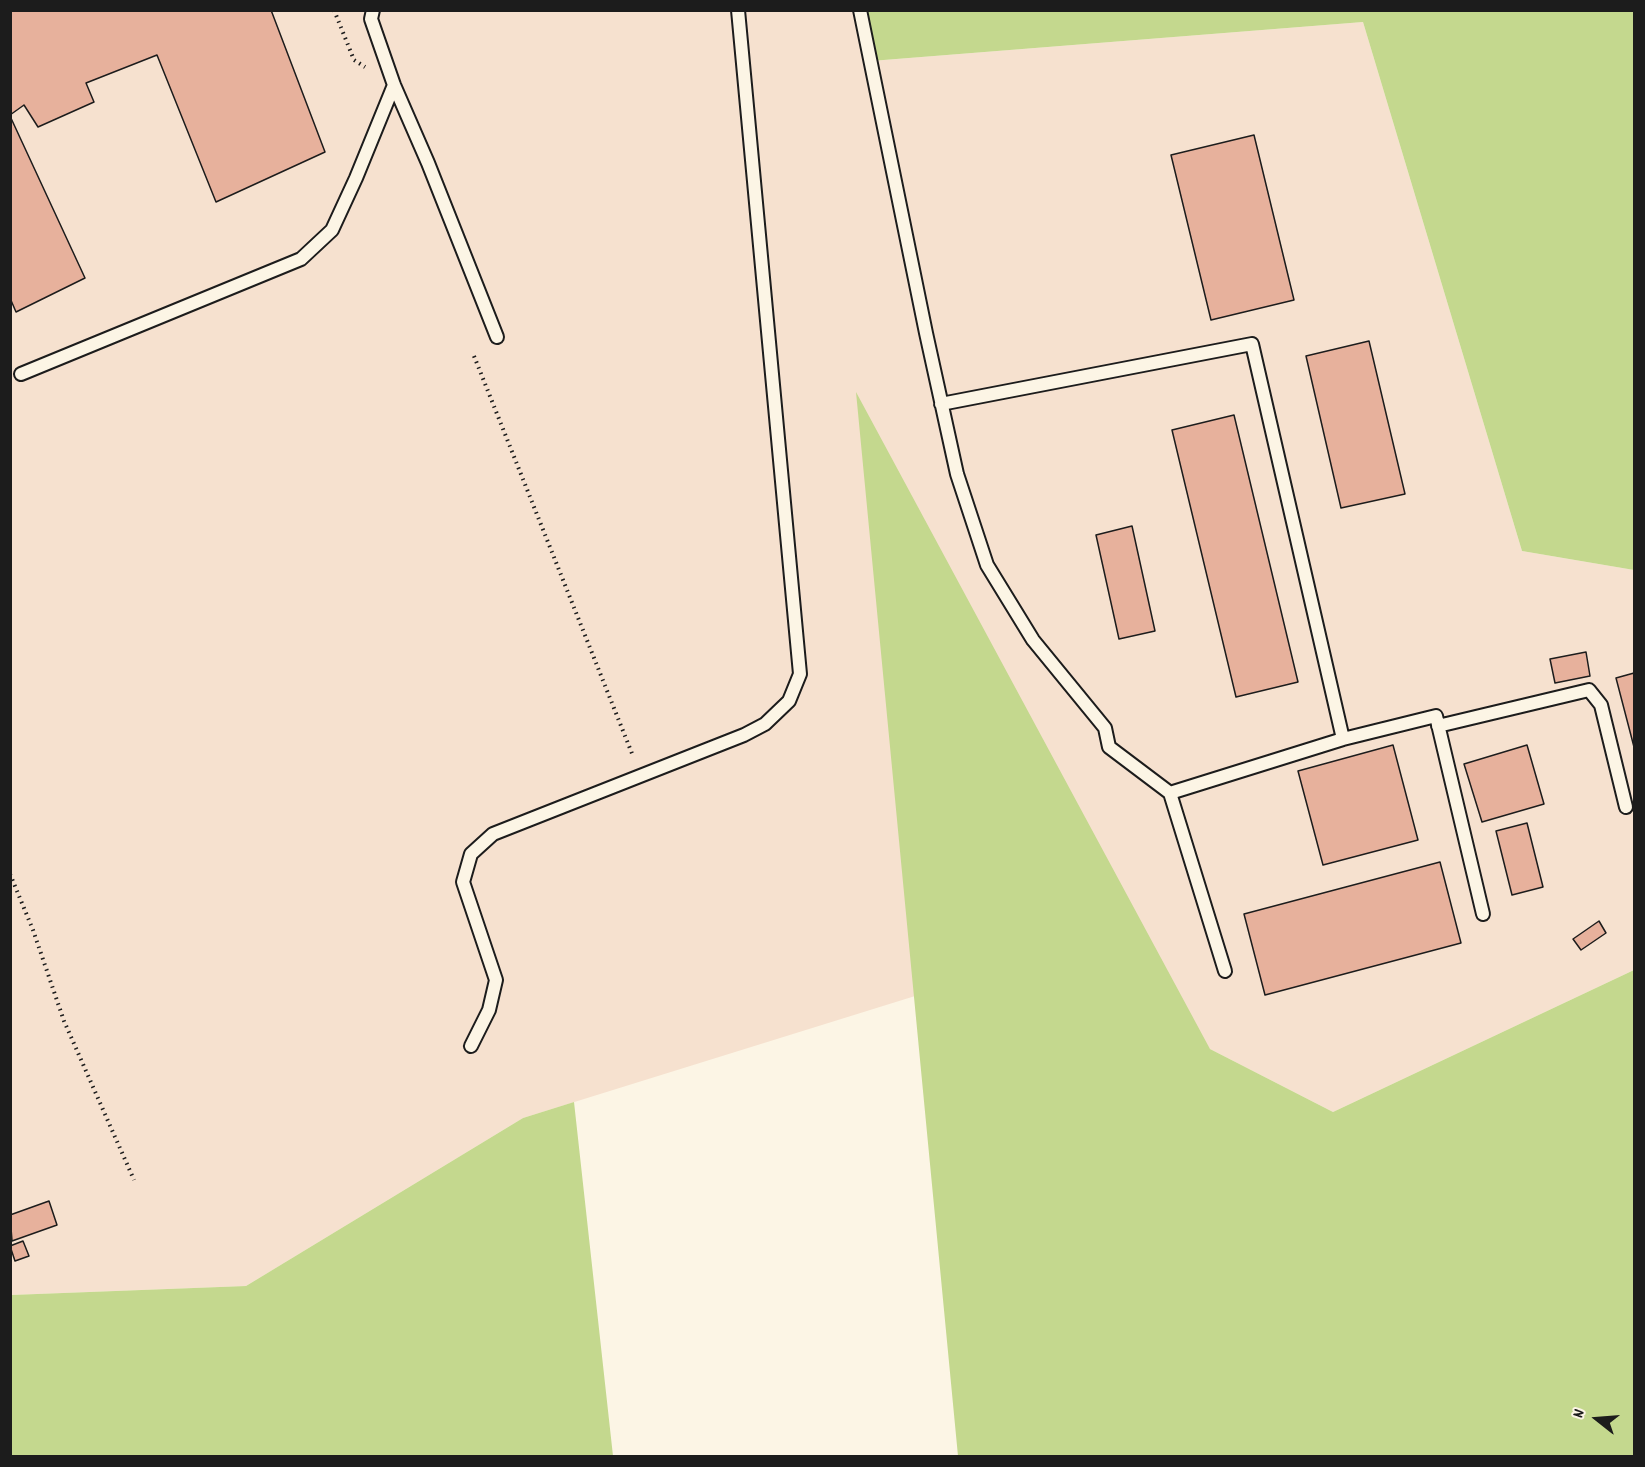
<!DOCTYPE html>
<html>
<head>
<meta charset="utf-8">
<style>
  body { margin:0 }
  #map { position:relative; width:1645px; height:1467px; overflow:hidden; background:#fcf5e5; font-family:Dekko,sans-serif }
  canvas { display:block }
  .frame { position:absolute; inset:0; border:12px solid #1c1c1c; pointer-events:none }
  .north { position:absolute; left:1567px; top:1389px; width:60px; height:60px; -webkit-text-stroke:4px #fcf5e5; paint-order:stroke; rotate:287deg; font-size:16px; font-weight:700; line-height:24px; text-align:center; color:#1c1c1c }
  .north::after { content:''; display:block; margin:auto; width:21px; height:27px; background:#1c1c1c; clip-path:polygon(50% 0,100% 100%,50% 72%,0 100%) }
</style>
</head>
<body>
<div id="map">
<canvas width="1645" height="1467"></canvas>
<div class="frame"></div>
<div class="north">N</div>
</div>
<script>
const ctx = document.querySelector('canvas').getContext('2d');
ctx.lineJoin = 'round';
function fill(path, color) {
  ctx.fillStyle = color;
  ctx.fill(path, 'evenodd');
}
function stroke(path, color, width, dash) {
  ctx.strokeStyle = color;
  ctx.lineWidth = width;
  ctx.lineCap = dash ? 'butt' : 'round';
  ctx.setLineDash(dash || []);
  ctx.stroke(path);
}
const built = new Path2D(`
  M10,11H860L871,61L1363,22L1522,551L1634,570V970L1333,1112L1034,959L523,1118L246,1286L11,1295Z`);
const green = new Path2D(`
  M860,11H1634V570L1522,551L1363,22L871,61Z
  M856,392L1210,1049L1333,1112L1634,970V1456H958Z
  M574,1102L613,1456H11V1295L246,1286L523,1118Z`);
const building = new Path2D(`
  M10,10H271L325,152L216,202L157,55L86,83L94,102L38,127L24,105L10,115Z
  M10,116L85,278L16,312L10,298Z
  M1254,135L1294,300L1211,320L1171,155Z
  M1369,341L1405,494L1341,508L1306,356Z
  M1234,415L1298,682L1236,697L1172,430Z
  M1132,526L1155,631L1119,639L1096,535Z
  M1586,652L1590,676L1555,683L1550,659Z
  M1634,673V747L1616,678Z
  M1393,745L1418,840L1323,865L1298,771Z
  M1527,745L1544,804L1482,822L1464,764Z
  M1527,823L1543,887L1512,895L1496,831Z
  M1440,862L1461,943L1265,995L1244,914Z
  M1599,921L1606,933L1581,950L1573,939Z
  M49,1201L57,1225L12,1241L10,1215Z
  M23,1241L29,1256L15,1261L10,1246Z`);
const path = new Path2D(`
  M334,10L354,60L365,67
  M474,356L633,756
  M10,874L33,930L64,1021L134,1180`);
const lane = new Path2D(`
  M373,10L371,19L394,85L428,163L497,337
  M860,10L926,333L957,474L987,565L1033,640L1105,728L1109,747L1170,793
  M21,374L301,259L332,230L356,178L394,85
  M941,404L1252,344L1343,739L1436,716L1483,914
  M1438,726L1589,690L1601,705L1626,807
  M1225,971L1170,793L1343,739
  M471,1046L489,1010L496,980L463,882L471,854L493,834L744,735L765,724L789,701L800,674L738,10`);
fill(built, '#f6e1cf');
fill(green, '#c4d88e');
fill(building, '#e7b19c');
stroke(building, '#1c1c1c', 1.5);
stroke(lane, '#1c1c1c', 16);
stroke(path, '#1c1c1c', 4, [1.5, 4.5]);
stroke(lane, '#fcf5e5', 12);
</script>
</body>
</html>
